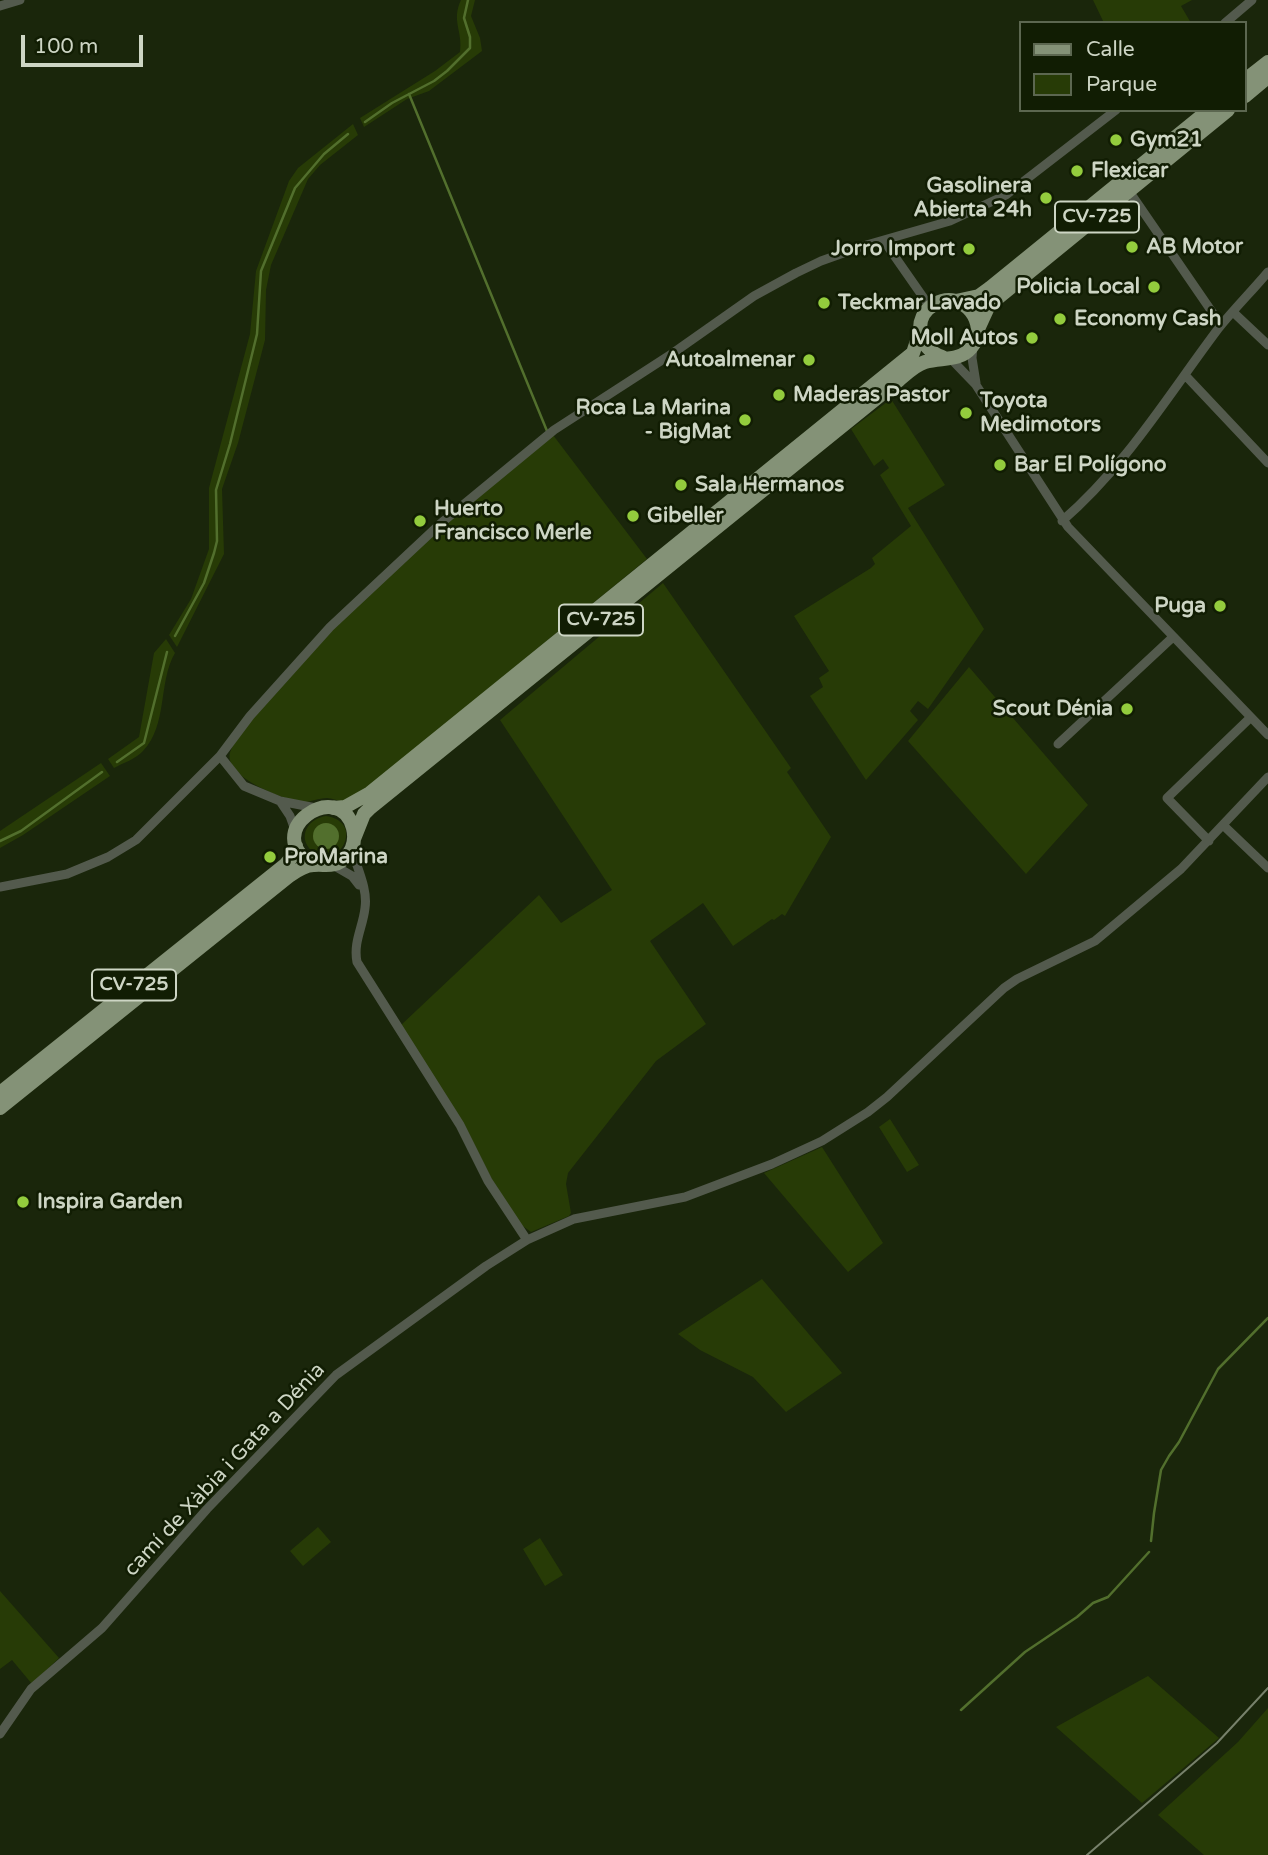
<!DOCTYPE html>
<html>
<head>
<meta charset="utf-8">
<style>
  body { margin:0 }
  #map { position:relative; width:1268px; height:1855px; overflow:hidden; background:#1a260b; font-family:"Varela Round",sans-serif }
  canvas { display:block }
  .legend { position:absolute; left:1019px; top:21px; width:228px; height:91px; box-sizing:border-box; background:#111d03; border:2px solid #5c6750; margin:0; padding:9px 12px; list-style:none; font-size:21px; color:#cdd5c4 }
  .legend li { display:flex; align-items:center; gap:14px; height:35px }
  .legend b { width:35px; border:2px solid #5c6750 }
  .scale { position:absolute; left:21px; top:35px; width:122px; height:32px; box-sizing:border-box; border:4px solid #cdd5c4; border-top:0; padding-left:9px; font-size:21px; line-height:24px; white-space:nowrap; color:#cdd5c4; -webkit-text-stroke:5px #111d03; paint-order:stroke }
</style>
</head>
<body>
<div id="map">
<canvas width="1268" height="1855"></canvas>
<ul class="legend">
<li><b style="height:9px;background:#849277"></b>Calle</li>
<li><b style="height:19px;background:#273b06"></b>Parque</li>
</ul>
<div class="scale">100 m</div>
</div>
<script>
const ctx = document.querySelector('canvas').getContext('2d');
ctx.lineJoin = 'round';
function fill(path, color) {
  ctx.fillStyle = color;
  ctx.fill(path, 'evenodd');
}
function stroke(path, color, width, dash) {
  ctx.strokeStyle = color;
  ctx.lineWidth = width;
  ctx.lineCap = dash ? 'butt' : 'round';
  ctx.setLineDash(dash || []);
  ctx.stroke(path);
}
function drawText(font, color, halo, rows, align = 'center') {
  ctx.font = font + ' "Varela Round",sans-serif';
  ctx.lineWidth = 5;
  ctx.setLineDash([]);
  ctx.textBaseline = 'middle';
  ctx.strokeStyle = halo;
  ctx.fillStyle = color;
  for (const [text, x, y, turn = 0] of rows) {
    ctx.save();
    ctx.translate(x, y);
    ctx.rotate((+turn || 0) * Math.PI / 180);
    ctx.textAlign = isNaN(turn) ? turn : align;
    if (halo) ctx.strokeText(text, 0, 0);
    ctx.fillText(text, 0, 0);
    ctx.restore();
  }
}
const green = new Path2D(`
  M461,0H475L471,16L480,38L482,51L429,91L407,99L364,127L360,118L435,71L460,52C463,31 451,21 461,0Z
  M1093,0H1192L1181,6L1191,23H1104Z
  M353,124L358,135L320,165L308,179L271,265L266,290L265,340L238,443L222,489L224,554L177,647L169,635L191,599L209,549V488L250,334L256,271L289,181L298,168Z
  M891,399L945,485L908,508L984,629L928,709L918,701L910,711L918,720L866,780L810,696L823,687L819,678L829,671L794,616L871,568L875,564L872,558L911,526L880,475L889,468L883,459L874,466L851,429Z
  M553,435L647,559L362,792C356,794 348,800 342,801C337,801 332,798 327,798C318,798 309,803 301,802C282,799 219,775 231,750C243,723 268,701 287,679C366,588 460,512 553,435Z
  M663,583L791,768L787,772L831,837L785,916L782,914L774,920L772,919L733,946L703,903L650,941L706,1024L656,1061L568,1173L566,1184L571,1213L569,1216L531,1232L520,1224L490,1176L464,1125L400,1026L539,895L561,923L612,890L500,720Z
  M166,639L175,653C158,682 168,725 143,751C136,759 123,763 114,768L108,759L139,737L154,653Z
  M969,667L1088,805L1026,874L908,741Z
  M101,763L110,776L23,835L0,848V831Z
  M326,816C370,823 332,880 309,848C298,834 310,818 326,816ZM332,825L338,830V838L331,848L319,847L314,841Z
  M890,1119L919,1165L907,1172L879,1127Z
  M822,1147L883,1243L848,1272L764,1173Z
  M762,1279L842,1373L786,1412L753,1377L700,1350L678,1334Z
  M318,1527L331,1542L303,1566L290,1551Z
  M540,1538L563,1575L545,1586L523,1549Z
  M0,1591L59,1658L32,1684L12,1660L0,1669Z
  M1148,1676L1219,1738L1142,1803L1056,1727Z
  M1268,1708V1855H1204L1158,1815L1238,1742Z`);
const water = new Path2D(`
  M313 836a13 13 0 1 1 26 0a13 13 0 1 1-26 0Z`);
const stream = new Path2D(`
  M409,94L547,431
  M365,122L392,103L434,81L447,71L470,48V37L464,18L468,0
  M175,636L204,583L214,553L217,541L216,490L230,444L257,334L261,271L295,188L324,154L348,134
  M117,762L144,743L167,652
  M0,841L21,831L102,772
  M1151,1541L1154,1513L1161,1470L1169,1456L1179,1442L1218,1369L1268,1318
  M961,1710L1025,1652L1077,1617L1093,1603L1108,1597L1149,1552`);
const minor = new Path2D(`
  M0,6L20,0
  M1225,23L1252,0
  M1129,191L1221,325
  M884,241L930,307
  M1233,312L1268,345
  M973,345L972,358L976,383
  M950,358L976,385L1068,527L1268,735
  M1185,375L1268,463
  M1062,521C1125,467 1169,394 1218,329C1234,309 1252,291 1268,272
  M1058,744L1173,637
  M220,756L244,786L280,801L316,808
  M280,801L290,816L295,830
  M1223,825L1268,868
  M1209,841L1167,798L1250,718
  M352,850C357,868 368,889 365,908C363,927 353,942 357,962L460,1125L488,1181L527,1240
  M333,865L352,876L359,885
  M0,887L67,874L108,857L136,840L220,756L250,716L330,627L440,524L554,430L673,353L754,296L796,273L821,261L863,246L950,221L1006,195L1116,110
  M0,1734L31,1689L102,1628L207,1509L336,1375L486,1266L527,1240L574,1219L685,1197L772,1164L822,1141L868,1112L887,1097L1004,988L1017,979L1095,941L1181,869L1268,777`);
const primary = new Path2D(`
  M1245,80L1268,62
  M1245,96L1268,77
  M956,301L979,296L990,288L1209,110
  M978,329L989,305L1228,110
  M333,808L345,807L370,793L913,353L920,332
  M354,839L364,814L370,808L899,380C907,373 915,365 925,362C941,357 959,362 971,348C991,325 963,288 935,304C911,317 918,349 942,357
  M0,1093L285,865L291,858L296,846
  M0,1108L289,876C296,871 306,865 314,865C326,864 335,868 345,858C353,850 356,840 353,828C339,776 257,833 314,865`);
const tram = new Path2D(`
  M1087,1855L1217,1743L1268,1688`);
const markers = [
  [1116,140,7,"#93cc3d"],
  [1077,171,7,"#93cc3d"],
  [1046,198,7,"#93cc3d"],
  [1132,247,7,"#93cc3d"],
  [969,249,7,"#93cc3d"],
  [1154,287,7,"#93cc3d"],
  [824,303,7,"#93cc3d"],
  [1060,319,7,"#93cc3d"],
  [1032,338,7,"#93cc3d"],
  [809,360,7,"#93cc3d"],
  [779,395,7,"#93cc3d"],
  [966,413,7,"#93cc3d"],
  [745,420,7,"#93cc3d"],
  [1000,465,7,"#93cc3d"],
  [681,485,7,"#93cc3d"],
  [633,516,7,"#93cc3d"],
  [420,521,7,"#93cc3d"],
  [1220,606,7,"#93cc3d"],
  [1127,709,7,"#93cc3d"],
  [270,857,7,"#93cc3d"],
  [23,1202,7,"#93cc3d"]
];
const shields = [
  [1097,217,84],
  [601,620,84],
  [134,985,84]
];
const shieldNames = [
  ["CV-725",1097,217],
  ["CV-725",601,620],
  ["CV-725",134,985]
];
const poiNames = [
  ["Gym21",1130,140],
  ["Flexicar",1091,171],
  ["Gasolinera",1032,186,"right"],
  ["Abierta 24h",1032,210,"right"],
  ["AB Motor",1146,247],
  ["Jorro Import",955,249,"right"],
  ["Policia Local",1140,287,"right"],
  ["Teckmar Lavado",838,303],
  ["Economy Cash",1074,319],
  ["Moll Autos",1018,338,"right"],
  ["Autoalmenar",795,360,"right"],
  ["Maderas Pastor",793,395],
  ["Toyota",980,401],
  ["Medimotors",980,425],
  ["Roca La Marina",731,408,"right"],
  ["- BigMat",731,432,"right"],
  ["Bar El Polígono",1014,465],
  ["Sala Hermanos",695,485],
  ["Huerto",434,509],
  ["Francisco Merle",434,533],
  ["Gibeller",647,516],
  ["Puga",1206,606,"right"],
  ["Scout Dénia",1113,709,"right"],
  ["ProMarina",284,857],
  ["Inspira Garden",37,1202]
];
const streetNames = [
  ["camí de Xàbia i Gata a Dénia",225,1470,-47]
];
fill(green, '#273b06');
fill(water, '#526f2d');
stroke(stream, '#526f2d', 2.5);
stroke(minor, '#535a4d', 9);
stroke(primary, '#849277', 14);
stroke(tram, '#77816b', 2);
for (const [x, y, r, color] of markers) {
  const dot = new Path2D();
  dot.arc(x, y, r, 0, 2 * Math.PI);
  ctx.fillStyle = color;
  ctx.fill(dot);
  stroke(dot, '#111d03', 2.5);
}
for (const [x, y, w] of shields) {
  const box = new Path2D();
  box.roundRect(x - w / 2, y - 15.5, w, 31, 5);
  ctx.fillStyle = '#111d03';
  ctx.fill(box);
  stroke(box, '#cdd5c4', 2);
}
drawText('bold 19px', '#cdd5c4', null, shieldNames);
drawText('bold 21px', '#cdd5c4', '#111d03', poiNames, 'left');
drawText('21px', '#cdd5c4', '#111d03', streetNames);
</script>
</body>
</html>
